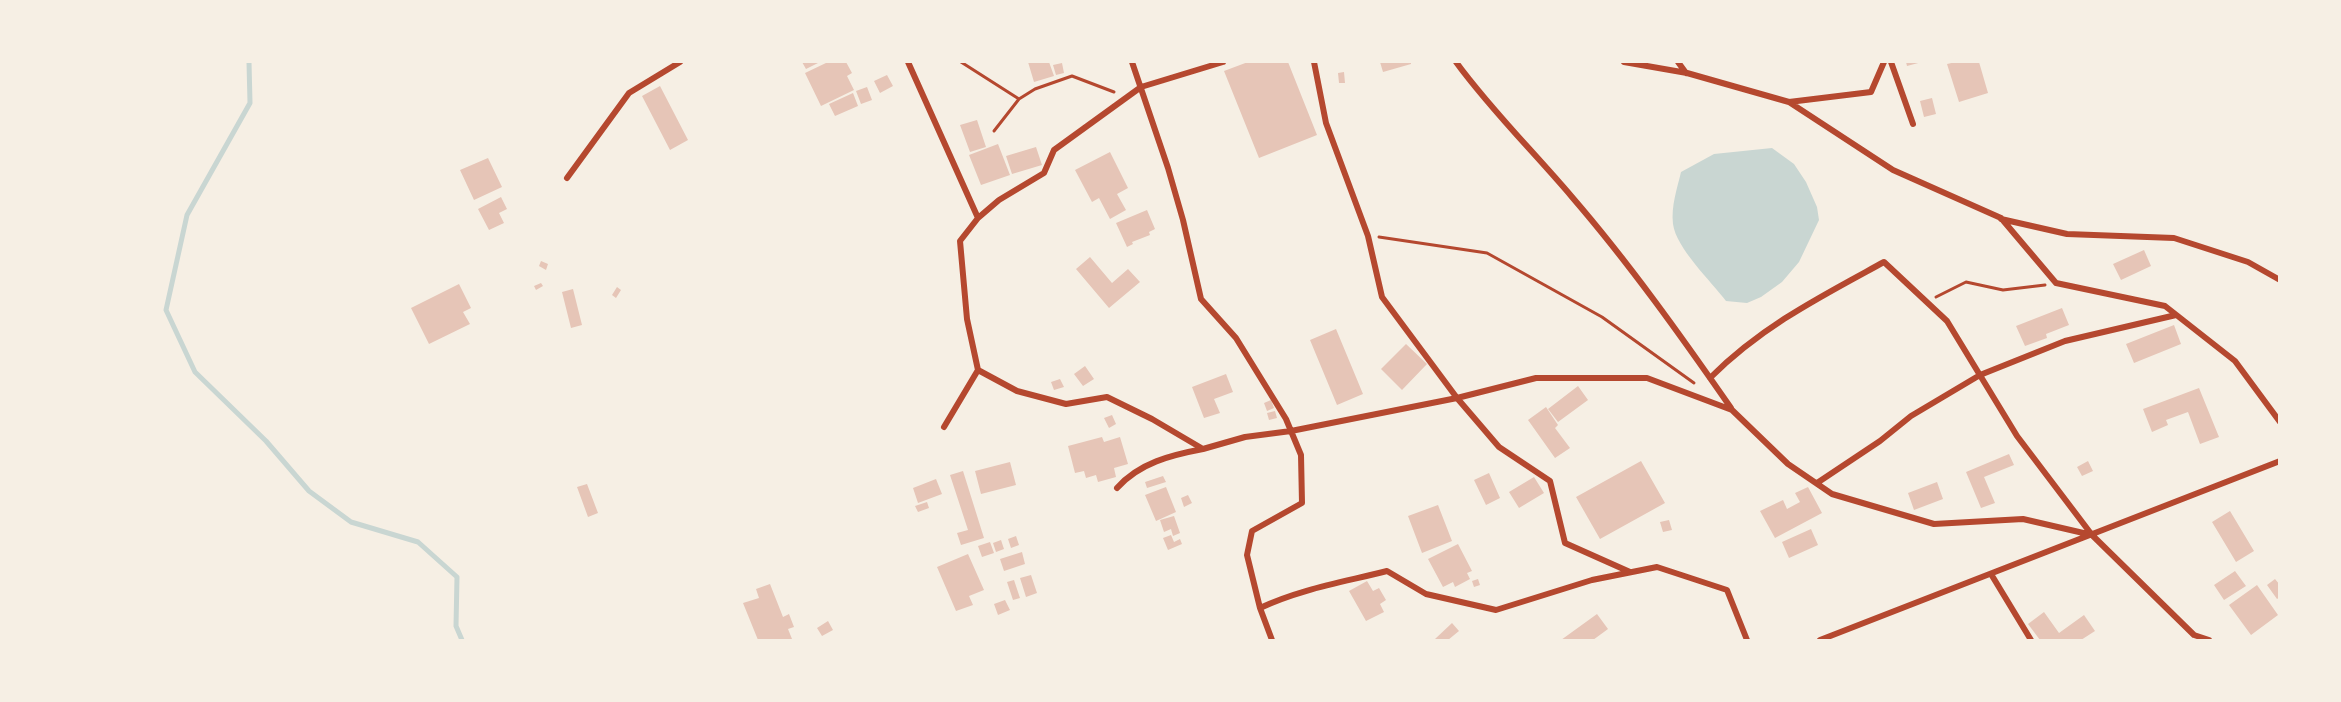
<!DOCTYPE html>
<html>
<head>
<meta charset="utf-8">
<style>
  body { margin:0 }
  #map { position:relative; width:2341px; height:702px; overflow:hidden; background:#f6efe4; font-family:Poppins,sans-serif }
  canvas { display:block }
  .frame { position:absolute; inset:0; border:63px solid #f6efe4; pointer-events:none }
</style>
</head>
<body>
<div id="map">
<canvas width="2341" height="702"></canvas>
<div class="frame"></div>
</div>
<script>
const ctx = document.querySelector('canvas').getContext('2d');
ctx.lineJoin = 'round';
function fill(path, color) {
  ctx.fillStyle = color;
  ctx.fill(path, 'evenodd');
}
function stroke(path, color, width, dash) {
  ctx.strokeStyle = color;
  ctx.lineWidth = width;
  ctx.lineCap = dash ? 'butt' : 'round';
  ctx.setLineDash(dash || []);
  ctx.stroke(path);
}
const water = new Path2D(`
  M1772,148L1794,164L1806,182L1817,207L1819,220L1799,262L1782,282L1761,297L1747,303L1726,301C1711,281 1676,248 1673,224C1671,206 1677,189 1681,172L1714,154Z`);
const stream = new Path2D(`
  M249,62L250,103L187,215L166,310L195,372L266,441L309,491L351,522L418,542L457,577L456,626L462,640`);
const building = new Path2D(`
  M802,62H820L806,69Z
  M828,62H846L852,73L847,76L854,90L821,106L805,73Z
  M1028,62H1049L1054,76L1034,82Z
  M1248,62H1288L1317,135L1259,158L1224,71Z
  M1380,62H1411V64L1383,72Z
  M1906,62H1922L1907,66Z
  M1956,62H1979L1988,93L1959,102L1947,64Z
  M1062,63L1064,73L1056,75L1053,65Z
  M1344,72L1345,83H1339L1338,73Z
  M887,75L893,86L880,93L874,81Z
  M660,86L688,140L670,150L642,96Z
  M867,87L872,100L861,104L856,91Z
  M853,93L858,106L835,116L829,104Z
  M1932,98L1936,114L1924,117L1920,101Z
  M977,120L986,147L970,152L960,125Z
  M998,144L1010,175L981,185L969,155Z
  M1036,147L1042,165L1012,174L1006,156Z
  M1110,152L1128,188L1117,194L1126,210L1110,219L1099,198L1092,202L1075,170Z
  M488,158L502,187L474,200L460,170Z
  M501,197L507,209L499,213L504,223L489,230L478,209Z
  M1147,210L1155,229L1149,232L1150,235L1132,242L1133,244L1127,247L1116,223Z
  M2144,250L2151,266L2121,280L2113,264Z
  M1090,257L1112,283L1128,269L1140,282L1109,308L1076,269Z
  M541,261L548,264L546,270L539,266Z
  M541,283L543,286L536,290L534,286Z
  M459,284L471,308L463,312L470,324L429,344L411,308Z
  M617,287L621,290L616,298L612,295Z
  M573,289L582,325L571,328L562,292Z
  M2062,308L2069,325L2046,334L2047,338L2025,346L2016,326Z
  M2174,325L2181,344L2134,363L2126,344Z
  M1336,329L1363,394L1337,405L1310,340Z
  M1406,344L1427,364L1402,390L1381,369Z
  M1085,366L1094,379L1083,386L1074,374Z
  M1226,374L1233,392L1214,399L1220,413L1204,418L1192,387Z
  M1060,379L1064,387L1054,390L1051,382Z
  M1578,386L1588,400L1558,422L1548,409Z
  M2199,388L2219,437L2200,444L2188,412L2166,420L2168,425L2152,432L2143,409Z
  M1271,400L1274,408L1267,411L1264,403Z
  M1546,407L1558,425L1555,428L1570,448L1555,458L1528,420Z
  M1275,411L1277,418L1269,420L1267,413Z
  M1112,415L1116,424L1109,428L1104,418Z
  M1102,437L1104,442L1120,437L1128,464L1114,468L1116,477L1098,482L1096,475L1086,478L1084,471L1075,473L1068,446Z
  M2009,454L2014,465L1984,477L1995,503L1981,508L1966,472Z
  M1641,461L1665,503L1600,539L1576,497Z
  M2088,461L2093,471L2082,476L2077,467Z
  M1010,462L1016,485L981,494L975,471Z
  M963,471L984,538L961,545L957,533L968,530L950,475Z
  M1489,473L1500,498L1486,505L1474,480Z
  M1163,476L1166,482L1147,488L1145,482Z
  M1534,477L1544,493L1519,508L1509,492Z
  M936,479L942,494L918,503L913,488Z
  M1937,482L1943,499L1914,510L1908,493Z
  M587,484L598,513L588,517L577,487Z
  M1166,487L1176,512L1156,521L1145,495Z
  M1808,487L1822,513L1775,538L1760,511L1783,500L1787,509L1800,502L1795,493Z
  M1188,495L1192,503L1184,507L1181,498Z
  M927,502L929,508L918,512L915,506Z
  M1438,505L1452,541L1422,553L1408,516Z
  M2230,511L2254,551L2236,562L2212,522Z
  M1174,516L1180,533L1173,536L1171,529L1164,532L1160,520Z
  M1669,520L1672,530L1663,532L1660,522Z
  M1811,529L1818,545L1789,558L1782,542Z
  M1171,535L1174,542L1180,539L1182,544L1168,550L1163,538Z
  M1016,536L1019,545L1011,548L1008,539Z
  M1001,540L1004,549L996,552L993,543Z
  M990,542L994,553L982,557L978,546Z
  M1458,544L1472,571L1467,573L1470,579L1455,587L1453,582L1443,587L1428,559Z
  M1022,552L1025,564L1004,571L1000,559Z
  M968,554L984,590L969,596L973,605L956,611L937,567Z
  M2235,571L2246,586L2224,600L2214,585Z
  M1031,575L1037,593L1026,597L1020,578Z
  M1478,579L1480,585L1474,587L1472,581Z
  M2275,579L2280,585V597L2277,599L2267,585Z
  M1014,580L1020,598L1013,600L1007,582Z
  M1367,581L1373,591L1379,588L1386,600L1380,604L1384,612L1366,621L1349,591Z
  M770,584L783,617L789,614L794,627L788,629L792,639L789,640H758L743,603L759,598L756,589Z
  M2257,585L2278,615L2251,635L2229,605Z
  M1005,600L1010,610L998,615L994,604Z
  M2044,612L2059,633L2084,615L2095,631L2081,640H2040L2028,624Z
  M1597,614L1608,629L1593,640H1561Z
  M828,621L833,630L822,636L817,628Z
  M1452,623L1459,631L1448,640H1436L1435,639Z`);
const path = new Path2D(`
  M961,62L1019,99
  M994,131L1019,99L1035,89L1072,76L1114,92
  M1379,237L1487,253L1602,317L1694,383
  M1936,297L1966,282L2003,290L2045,285`);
const minor = new Path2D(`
  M908,62L978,218L960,241L967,319L978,370L944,427
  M1132,62L1168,168L1183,220L1201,299L1236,338L1286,419L1301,455L1302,503L1252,531L1247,555L1260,608L1272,640
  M1314,62L1326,123L1368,236L1382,297L1457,398L1536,378H1647L1732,410L1788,464L1832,494L1934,524L2023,519L2092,535
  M1456,62C1491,110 1533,151 1572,197C1629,263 1681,336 1731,408
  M1624,62L1687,73L1789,102L1871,92L1884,62
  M1678,62L1686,73
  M1891,62L1913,124
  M1789,102L1893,170L2001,218L2056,283L2165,306L2235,361L2280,422
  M567,178L629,93L680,62
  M978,218L999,200L1044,173L1054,150L1141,87L1223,62
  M2001,219L2067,234L2174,238L2248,262L2280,280
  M978,370L1017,391L1066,404L1107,397L1152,419L1203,449L1245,437L1291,431L1457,398L1499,447L1550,481L1565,543L1630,572
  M1710,378C1762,326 1820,297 1884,262L1947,321L2017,436L2092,535L2194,635L2209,640
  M1817,483L1880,441L1911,416L1980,375L2065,341L2176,315
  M1117,488C1139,463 1171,455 1203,449
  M1991,574L2031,640
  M1260,608C1300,589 1344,582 1387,571L1426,594L1496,610L1592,580L1657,567L1727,590L1747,640
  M1820,640L2280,461`);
fill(water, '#c9d6d2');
stroke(stream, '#c9d6d2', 5);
fill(building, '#e6c5b7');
stroke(path, '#b5482f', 3);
stroke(minor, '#b5482f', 6);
</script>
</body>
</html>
